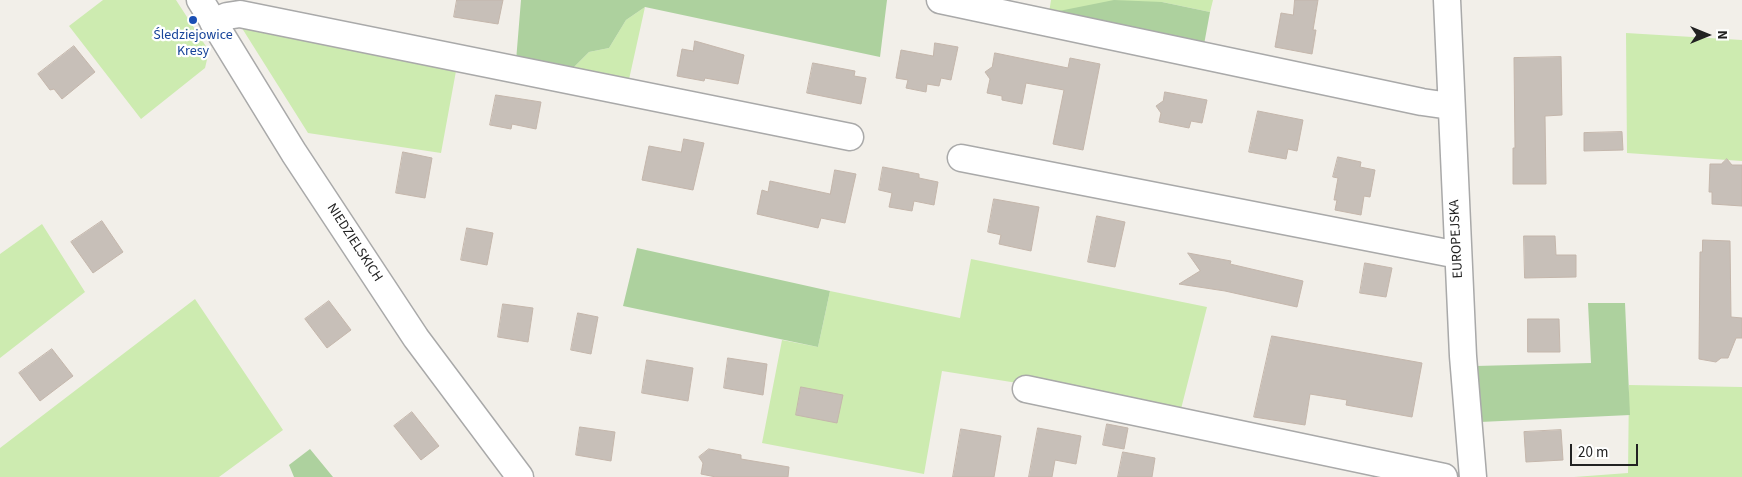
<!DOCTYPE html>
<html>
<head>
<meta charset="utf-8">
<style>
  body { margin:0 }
  #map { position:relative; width:1742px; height:477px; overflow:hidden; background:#f2efe9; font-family:"Source Sans 3",sans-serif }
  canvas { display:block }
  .north { position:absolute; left:1682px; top:10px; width:50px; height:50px; -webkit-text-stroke:4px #fff; paint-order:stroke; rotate:90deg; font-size:14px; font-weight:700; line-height:20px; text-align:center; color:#222 }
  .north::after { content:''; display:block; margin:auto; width:18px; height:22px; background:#222; clip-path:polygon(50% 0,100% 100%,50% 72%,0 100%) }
  .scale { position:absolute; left:1570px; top:444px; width:68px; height:22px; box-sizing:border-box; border:2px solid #222; border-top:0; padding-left:6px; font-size:15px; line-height:18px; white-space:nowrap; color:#222; -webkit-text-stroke:4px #fff; paint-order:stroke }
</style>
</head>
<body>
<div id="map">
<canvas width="1742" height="477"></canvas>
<div class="north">N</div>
<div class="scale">20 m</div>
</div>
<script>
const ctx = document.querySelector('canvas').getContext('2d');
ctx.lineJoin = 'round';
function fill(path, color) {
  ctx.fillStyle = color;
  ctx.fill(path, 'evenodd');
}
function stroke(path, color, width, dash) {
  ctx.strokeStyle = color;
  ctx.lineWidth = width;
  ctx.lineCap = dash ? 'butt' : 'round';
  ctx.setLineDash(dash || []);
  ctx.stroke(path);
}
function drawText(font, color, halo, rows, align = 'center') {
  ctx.font = font + ' "Source Sans 3",sans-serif';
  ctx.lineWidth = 4.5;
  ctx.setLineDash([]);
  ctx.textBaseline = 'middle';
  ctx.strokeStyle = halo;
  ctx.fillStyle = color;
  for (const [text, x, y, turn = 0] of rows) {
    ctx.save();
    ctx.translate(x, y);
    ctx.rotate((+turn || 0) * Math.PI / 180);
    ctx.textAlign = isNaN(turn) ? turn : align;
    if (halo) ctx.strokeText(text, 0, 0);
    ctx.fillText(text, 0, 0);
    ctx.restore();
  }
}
const grass = new Path2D(`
  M103,0H176L209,51L205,68L141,119L69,26Z
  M1051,0H1213L1210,12L1162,2L1049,13Z
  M645,7L628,84L569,72L589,52L609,48L626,20Z
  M240,25L456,71L441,153L308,133Z
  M1626,33L1742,40V161L1627,153Z
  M42,224L85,292L0,358V254Z
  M971,259L1207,307L1181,409L942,371L924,474L762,443L782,340L818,347L830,291L960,318Z
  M195,299L283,430L219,477H0V448Z
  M1629,385L1742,387V477H1574L1628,473Z`);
const forest = new Path2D(`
  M521,0H887L880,57L645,7L626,20L609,48L589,52L569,72L516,61Z
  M1114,0L1162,2L1210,12L1203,50L1049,13Z
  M637,248L830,291L818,347L623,306Z
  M1588,303H1625L1630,415L1480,422L1476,366L1591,363Z
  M310,449L333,477H294L289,465Z`);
const building = new Path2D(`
  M457,0H503L498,24L454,17Z
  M1295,0H1318L1313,30H1316L1312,54L1275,47L1281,13L1293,15Z
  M695,41L744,55L738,84L705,78L704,81L677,76L682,49L693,51Z
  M935,43L958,47L951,80L941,78L939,86L927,84L926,92L906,88L908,80L896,78L901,50L933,56Z
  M74,46L95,72L62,99L54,89L50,90L38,74Z
  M995,53L1068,68L1070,58L1100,64L1083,150L1053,144L1064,90L1026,83L1022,104L1002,100V96L987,93L990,79L985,72L992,67Z
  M1561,57L1562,115L1545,116L1546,184H1513V148H1515L1514,58Z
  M813,63L855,71L854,76L866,78L861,104L807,93Z
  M1165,92L1207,100L1202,123L1191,121L1189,128L1159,122L1161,113L1156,106L1163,101Z
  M496,95L541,102L536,129L512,124L511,129L490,125Z
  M1258,111L1303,120L1297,151L1288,149L1286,159L1249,152Z
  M1622,132L1623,150L1584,151V133Z
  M684,139L704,143L693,190L642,180L649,146L681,152Z
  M403,152L432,158L425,198L396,193Z
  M1338,157L1361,162L1360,167L1375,170L1370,197L1364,196L1361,215L1335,210L1337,200H1334L1338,178L1333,177Z
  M1727,159L1732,165H1742V206L1712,204V192H1709L1710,164H1721Z
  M883,167L919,174V178L938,182L934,205L914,201L912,211L889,207L892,193L879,190Z
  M835,170L856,174L845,223L821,218L818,228L757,214L762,190L768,192L770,181L830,194Z
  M994,199L1039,207L1031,251L999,244L1001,235L988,232Z
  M1097,216L1125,222L1115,267L1088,262Z
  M102,221L123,252L93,273L71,242Z
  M467,228L493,233L487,265L461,260Z
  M1524,236H1555L1556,255H1576V277L1525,278Z
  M1703,240L1730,241L1731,317L1742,318V338H1736L1728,358H1721L1716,362L1699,359L1700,252H1702Z
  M1188,253L1231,261L1230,264L1303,281L1297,307L1225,291L1179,284L1200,271Z
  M1365,263L1392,268L1386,297L1360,293Z
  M329,301L351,330L327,348L305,319Z
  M503,304L533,308L528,342L498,337Z
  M578,313L598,317L591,354L571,350Z
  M1528,319H1559L1560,352H1528Z
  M1272,336L1422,363L1412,417L1346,405L1347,400L1310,394L1305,425L1254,417Z
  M52,349L73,376L40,401L19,373Z
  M728,358L767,364L763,395L724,388Z
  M647,360L693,368L688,401L642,393Z
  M801,387L843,395L837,423L796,415Z
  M412,412L439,446L421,460L394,426Z
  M1107,424L1128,428L1124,449L1103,445Z
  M580,427L615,432L611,461L576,455Z
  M1038,428L1081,436L1076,464L1055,460L1052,477H1029Z
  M961,429L1001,436L994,477H953Z
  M1561,430L1563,460L1526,462L1524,432Z
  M709,449L741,455V459L789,467L788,477H716L701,474L703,463L699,457Z
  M1123,452L1155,458L1152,477H1118Z`);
const minor = new Path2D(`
  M200,0L294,153L416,338L520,477
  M940,0L1422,102L1450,106
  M1447,0L1463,356L1473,477
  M213,22L227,16L240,14L850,137
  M961,158L1458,255
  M1026,389L1444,477`);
const markers = [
  [193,20,5,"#1a4fb4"]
];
const transitNames = [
  ["Śledziejowice",193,36],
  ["Kresy",193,52]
];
const streetNames = [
  ["EUROPEJSKA",1457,239,-93],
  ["NIEDZIELSKICH",354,243,57]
];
fill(grass, '#cdebb0');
fill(forest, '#add19e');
fill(building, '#c7bfb8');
stroke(building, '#c4b6ab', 1);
stroke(minor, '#a9a9a9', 29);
stroke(minor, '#fff', 26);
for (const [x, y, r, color] of markers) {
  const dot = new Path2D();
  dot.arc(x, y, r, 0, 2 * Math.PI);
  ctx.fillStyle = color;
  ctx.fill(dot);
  stroke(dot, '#fff', 2);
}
drawText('14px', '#164399', '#fff', transitNames);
drawText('14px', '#222', '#fff', streetNames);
</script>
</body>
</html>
